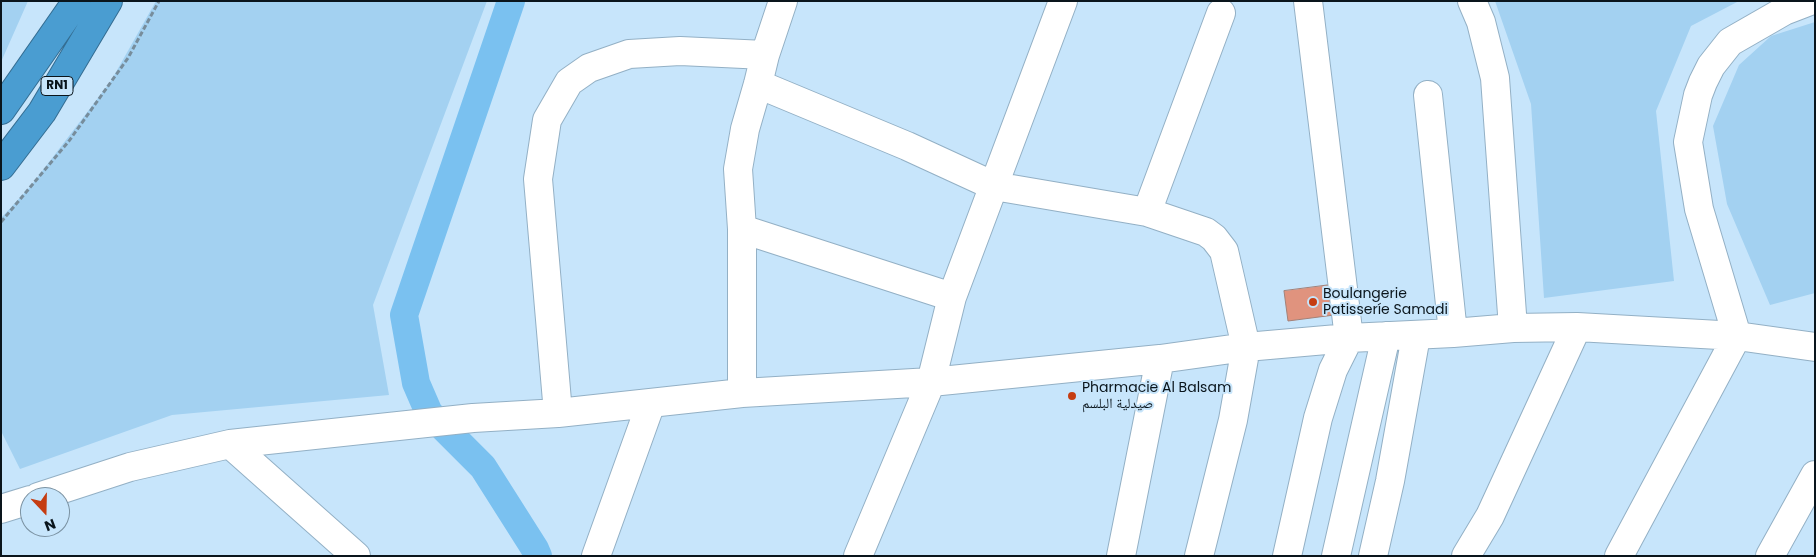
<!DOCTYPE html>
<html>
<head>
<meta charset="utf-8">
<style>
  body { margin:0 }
  #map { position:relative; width:1816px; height:557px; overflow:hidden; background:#c7e5fb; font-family:Poppins,sans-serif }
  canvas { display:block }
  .frame { position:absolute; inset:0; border:2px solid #0a151c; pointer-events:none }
  .north { position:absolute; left:20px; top:487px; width:50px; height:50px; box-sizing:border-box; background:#c7e5fb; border:1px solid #7b92a2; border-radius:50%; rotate:159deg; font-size:14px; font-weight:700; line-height:20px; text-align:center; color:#0a151c }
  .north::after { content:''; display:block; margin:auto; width:18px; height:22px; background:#c53d12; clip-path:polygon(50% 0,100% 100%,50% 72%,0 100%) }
</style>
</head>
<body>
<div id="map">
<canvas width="1816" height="557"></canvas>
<div class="frame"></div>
<div class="north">N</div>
</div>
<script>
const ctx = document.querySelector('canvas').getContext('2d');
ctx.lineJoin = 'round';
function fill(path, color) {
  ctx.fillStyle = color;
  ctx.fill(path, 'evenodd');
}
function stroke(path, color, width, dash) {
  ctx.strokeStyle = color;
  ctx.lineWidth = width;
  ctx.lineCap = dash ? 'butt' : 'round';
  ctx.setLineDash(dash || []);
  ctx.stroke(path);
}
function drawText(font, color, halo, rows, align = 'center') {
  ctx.font = font + ' Poppins,"Noto Naskh Arabic",sans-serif';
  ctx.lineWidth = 4;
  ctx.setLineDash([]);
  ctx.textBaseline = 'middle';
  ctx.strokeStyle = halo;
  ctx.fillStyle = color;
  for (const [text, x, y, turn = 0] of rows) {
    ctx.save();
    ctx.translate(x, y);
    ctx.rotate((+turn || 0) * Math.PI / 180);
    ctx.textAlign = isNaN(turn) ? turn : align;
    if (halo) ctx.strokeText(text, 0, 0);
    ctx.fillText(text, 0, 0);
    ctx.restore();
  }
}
const green = new Path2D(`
  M1,1H28L1,62Z
  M156,1H487L373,305L389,395L172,415L20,469L1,431V218L30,187L111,81Z
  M1495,1H1739L1691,26L1656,111L1674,281L1544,298L1531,104Z
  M1815,22V293L1770,305L1727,204L1713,126L1739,65L1771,36Z`);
const canal = new Path2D(`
  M511,1L404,315L416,383L429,413L483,467L535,549L538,556`);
const building = new Path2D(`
  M1338,284L1342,314L1288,321L1284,291Z`);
const path = new Path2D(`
  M1,222L69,141L128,58L159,1`);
const street = new Path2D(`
  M1472,1L1481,22L1495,78L1513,328
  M758,84L907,146L994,186L1147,212L1206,232L1214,238L1224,251L1246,347L1233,420L1199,556
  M1428,95L1453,333
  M1147,212L1221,13
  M742,229L952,297
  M742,393V229L738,169L745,129L758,84L765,55L783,1
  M558,413L538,179L547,120L569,82L589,68L629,54L680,51L765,55
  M230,444L356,556
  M38,497L130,467L230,444L473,418L558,413L742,393L931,382L1160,359L1246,347L1349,338L1453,333L1513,328L1577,327L1737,336L1815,347
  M1,509L30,500
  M596,556L651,403
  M858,556L931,382L952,297L1063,1
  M1121,556L1160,359
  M1287,556L1318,418L1333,370L1349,338L1308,1
  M1336,556L1386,336
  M1373,556L1390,481L1416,336
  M1466,556L1490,516L1577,327
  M1619,556L1737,336L1699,209L1688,142L1698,95L1703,82L1711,66L1730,42L1784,11L1810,1
  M1770,556L1815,475`);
const highway = new Path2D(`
  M1,110L77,1
  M1,166L42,112L108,1`);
const markers = [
  [1313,302,5,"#c53d12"],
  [1072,396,5,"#c53d12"]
];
const shields = [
  [57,86,32]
];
const shieldNames = [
  ["RN1",57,86]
];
const poiNames = [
  ["Boulangerie",1323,294],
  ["Patisseríe Samadi",1323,310],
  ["Pharmacie Al Balsam",1082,388],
  ["صيدلية البلسم",1082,404]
];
fill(green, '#a3d1f1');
stroke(canal, '#7ac1f0', 28);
fill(building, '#e0937e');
stroke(building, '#a38178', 1);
stroke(street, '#93b0c5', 30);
stroke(highway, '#346d92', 30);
stroke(path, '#778d9c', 3, [5, 2.5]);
stroke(street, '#fff', 28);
stroke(highway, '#4a9dd1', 28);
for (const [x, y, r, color] of markers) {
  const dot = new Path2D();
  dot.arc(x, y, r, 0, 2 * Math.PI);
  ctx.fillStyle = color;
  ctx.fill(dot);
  stroke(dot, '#c7e5fb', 2);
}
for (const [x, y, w] of shields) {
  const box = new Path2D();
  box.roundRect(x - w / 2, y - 9.5, w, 19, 4);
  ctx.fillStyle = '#c7e5fb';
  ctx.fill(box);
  stroke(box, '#0a151c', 1);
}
drawText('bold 12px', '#0a151c', null, shieldNames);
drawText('14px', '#0a151c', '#c7e5fb', poiNames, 'left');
</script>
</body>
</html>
